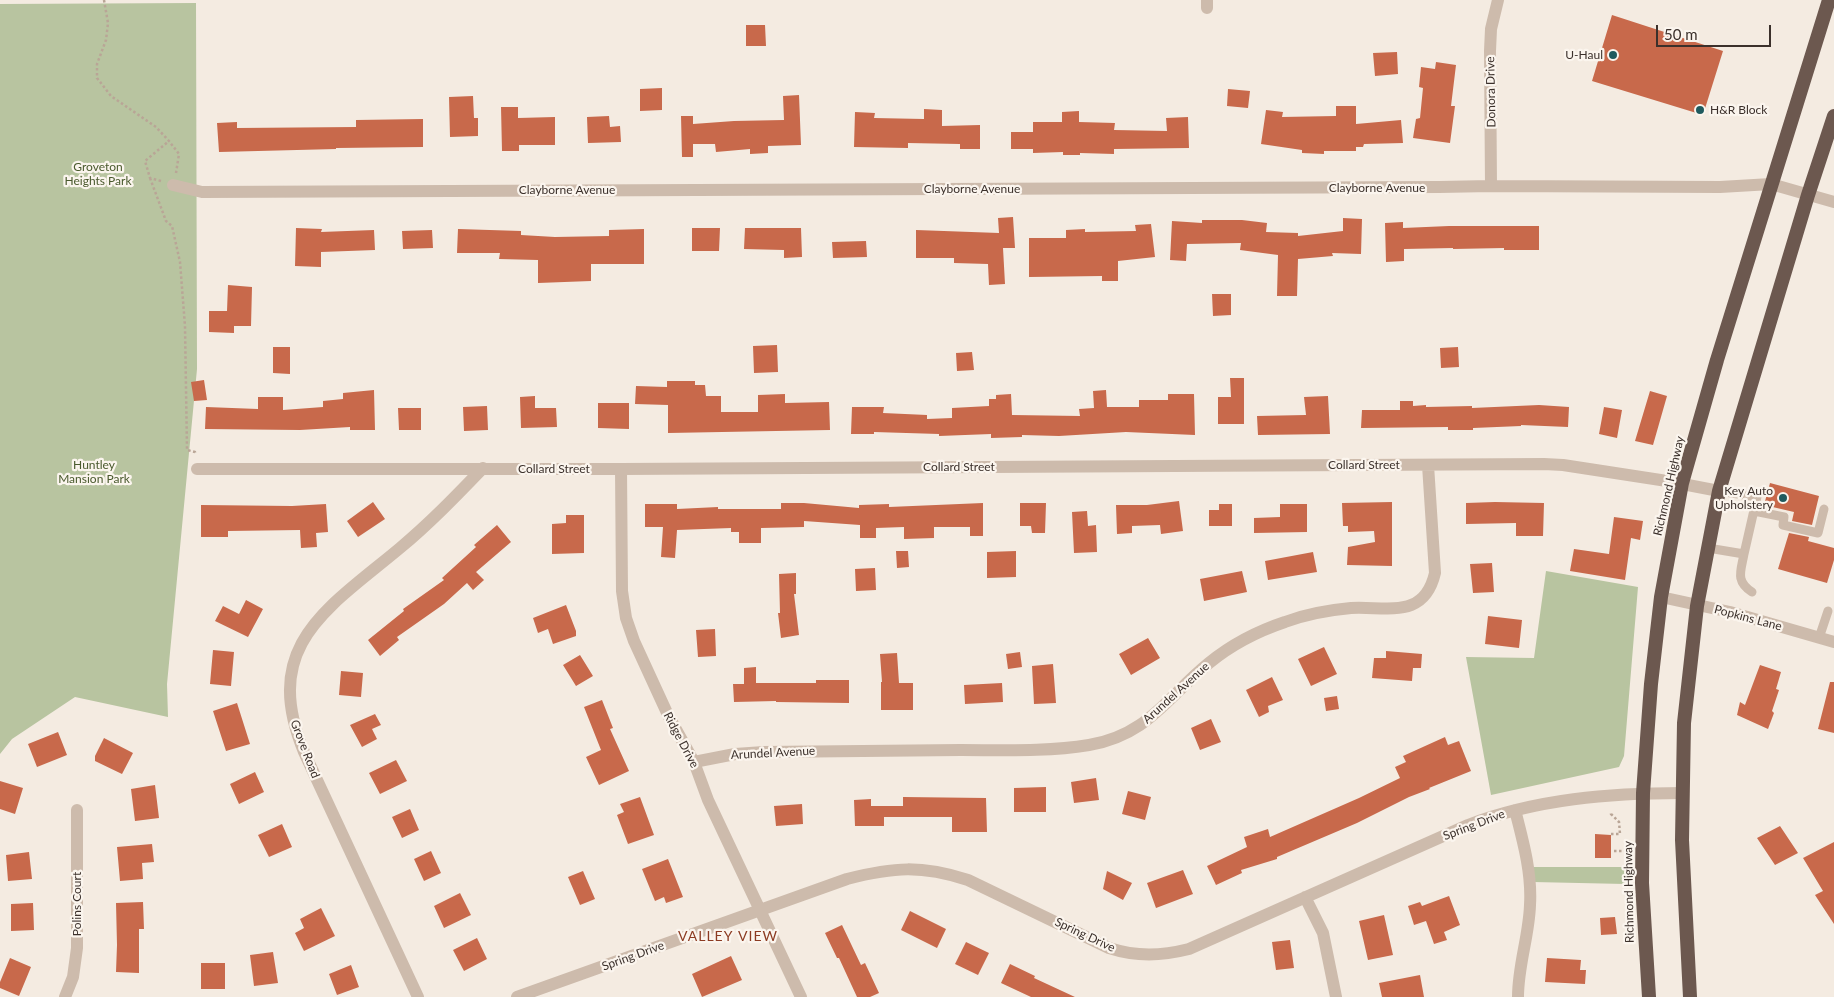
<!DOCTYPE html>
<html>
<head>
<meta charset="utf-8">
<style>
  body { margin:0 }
  #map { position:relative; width:1834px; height:997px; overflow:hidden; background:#f4ebe1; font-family:Lato,sans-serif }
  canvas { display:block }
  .scale { position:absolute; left:1656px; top:25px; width:115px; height:22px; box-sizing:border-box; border:2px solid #3b302b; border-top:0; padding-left:6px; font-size:15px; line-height:18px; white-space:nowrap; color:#3b302b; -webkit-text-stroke:4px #fbf5ee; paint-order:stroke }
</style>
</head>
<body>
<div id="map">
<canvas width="1834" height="997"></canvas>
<div class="scale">50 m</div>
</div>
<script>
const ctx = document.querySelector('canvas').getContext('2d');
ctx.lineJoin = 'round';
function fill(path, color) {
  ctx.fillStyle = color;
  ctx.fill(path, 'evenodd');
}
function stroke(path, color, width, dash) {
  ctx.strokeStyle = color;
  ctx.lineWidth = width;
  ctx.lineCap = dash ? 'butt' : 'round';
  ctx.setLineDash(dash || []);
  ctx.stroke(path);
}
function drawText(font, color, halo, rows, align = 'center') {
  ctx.font = font + ' Lato,sans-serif';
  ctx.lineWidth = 4.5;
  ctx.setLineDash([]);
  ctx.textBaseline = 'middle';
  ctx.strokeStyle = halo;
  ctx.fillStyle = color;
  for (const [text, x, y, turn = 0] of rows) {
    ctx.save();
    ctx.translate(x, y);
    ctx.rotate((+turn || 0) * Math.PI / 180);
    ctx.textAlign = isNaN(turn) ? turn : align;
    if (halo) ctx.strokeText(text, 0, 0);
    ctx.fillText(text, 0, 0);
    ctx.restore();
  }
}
const green = new Path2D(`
  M196,3L197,369L167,684L168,717L75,697L12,739L0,754V4Z
  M1546,571L1638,587L1624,756L1619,767L1491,795L1466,657L1534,658Z
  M1531,867H1625V884L1533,882Z`);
const building = new Path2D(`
  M1612,15L1723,51L1703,115L1592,81Z
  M746,25H765L766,46H746Z
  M1397,52L1398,74L1375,76L1373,53Z
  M1436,62L1456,65L1451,106H1455L1450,143L1413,138L1416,119L1420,118L1423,88L1419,87L1421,67L1435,69Z
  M662,88V110L640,111V89Z
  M1228,89L1250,91L1248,108L1227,106Z
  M799,95L801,145L768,146V153L750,154V149L716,152L715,144H693V157H682L681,116H693V124L734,121L784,120L783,96Z
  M473,96L474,118H478V136L450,137L449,97Z
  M1336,106H1356V124L1401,120L1403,143L1364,144L1363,147H1356V151H1324V154L1302,153V150L1261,144L1266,110L1283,112L1282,117L1336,116Z
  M501,107H518V118L555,117V145H519V151H502Z
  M924,109L942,110V126L980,125V149H960V144L908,143V148L854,147L855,112L875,113L874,118L924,119Z
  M1079,111V122L1115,123L1114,130L1167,131L1166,118L1188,117L1189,148L1114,149V154L1080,153V155H1063V152L1033,153V149H1011V132H1033V122H1062V112Z
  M609,116L610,127L620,126L621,142L588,143L587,117Z
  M423,119V147L336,148V149L219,152L217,123L237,122V128L356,127V120Z
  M1013,217L1015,248H1003L1005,284L989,285L988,264L954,263V258H916V230L999,233L998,218Z
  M1343,218L1362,219L1361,254L1332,253L1333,256L1298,259L1297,296H1277L1278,255L1240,250L1241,243L1187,244L1186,261L1170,260L1172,221L1202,223V220H1242L1267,223L1266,232L1298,233V236L1343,231Z
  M1403,222V228L1449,226H1539V250H1504V248L1453,249V248L1404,249V261L1386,262L1385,223Z
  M1151,224L1155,257L1118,261V281H1102V276L1029,277V238H1066V230L1085,229V232L1136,231L1135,225Z
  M296,228L322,229L321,232L374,230L375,250L321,252V267L295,266Z
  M692,228H720L719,251H692Z
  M745,228H801L802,257L784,258V250L744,249Z
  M458,229L521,231V235L555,237L609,236V230L644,229V264H591V281L538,283V260L499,259L500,253H457Z
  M432,230L433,248L403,249L402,231Z
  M866,241L867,257L833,258L832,242Z
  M228,285L252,287L251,326H234V333L209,332V311H227Z
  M1212,294H1231V315L1213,316Z
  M777,345L778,372L754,373L753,346Z
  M273,347H290V374L273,373Z
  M1458,347L1459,367L1441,368L1440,348Z
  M972,352L974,370L957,371L956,353Z
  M1230,378H1244V424H1218V397H1231Z
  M204,380L207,400L194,401L191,382Z
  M667,381H695V385H705L706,396H721V412H758V395L785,394V403L829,402L830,430L668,433V405L635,404L636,386L667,387Z
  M374,390L375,430H350V427L300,430L205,429L206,407L258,409V397H283V410L323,407V401L343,399V393Z
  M1106,390L1107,407H1139V400H1168V394H1194L1195,435L1126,432L1059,436L1022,435V437L991,438V434L939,436V434L874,432V434H851L852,407H884L883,413L927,415V419L952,418V408L989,406V399H996V395L1011,394L1012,415L1080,416L1079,409L1094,408L1093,391Z
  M1650,391L1667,396L1653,445L1635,441Z
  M535,396V408H556L557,427L521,428L520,397Z
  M1328,396L1330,434L1258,435L1257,416L1306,415L1304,397Z
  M1400,401H1413V406L1426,405V407L1472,406V408L1539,405L1569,407L1568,427L1521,425V426L1473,428V430H1448V427L1361,428L1362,410H1400Z
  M598,403H629V429L598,428Z
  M487,406L488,430L464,431L463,407Z
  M1604,407L1622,410L1617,438L1599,434Z
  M398,408H421V430H399Z
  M1770,483L1819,496L1812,525L1792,521L1794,512L1764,505Z
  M1179,501L1183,531L1161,534L1160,525L1132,526V533L1117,534L1116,505H1147Z
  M373,502L385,519L358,537L347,521Z
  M1392,502V566L1347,565L1348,547L1375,542L1374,531L1348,532V526H1343L1342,503Z
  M1495,502L1544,503L1543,536H1516V523L1466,524V503Z
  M781,503H804L859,508V505L889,504V507L983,503V536H970V527H934V538L904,539V527L876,528V538H860V525L804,521V527L761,528V543H739V532H731V528L677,530L675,558L661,557L663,527H645V504H677V509L718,507V509H781Z
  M1020,503H1046L1045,533H1032L1031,526H1020Z
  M326,504L328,532L316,533L317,547L301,548L300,530L228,531V537H201V505L292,506Z
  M1219,504H1232V526H1209V510H1219Z
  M1280,504H1307V532L1254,533V518L1280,517Z
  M1087,511L1088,526L1096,525L1097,552L1074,553L1072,512Z
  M566,515H584V553L552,554V524L566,523Z
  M1614,517L1643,521L1640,540L1631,538L1625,580L1570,571L1574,549L1609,554Z
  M497,525L511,542L476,572L484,580L473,590L467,583L444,604L397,637L399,640L380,656L368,640L404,611L403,609L444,580L442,578L476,547L474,545Z
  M1789,533L1809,537L1808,541L1834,548V560L1827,583L1778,569Z
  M896,551H908L909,567L897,568Z
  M1016,551V577L987,578V552Z
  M1313,552L1317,572L1268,580L1265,561Z
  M1492,563L1494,592L1473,593L1470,564Z
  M875,568L876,590L856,591L855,569Z
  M1242,571L1247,592L1204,601L1200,579Z
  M796,573V594H794L799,635L781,638L778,613H780L779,574Z
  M246,600L263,609L248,637L215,621L223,606L239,614Z
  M566,605L576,631V636L553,644L548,629L538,633L533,618Z
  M1488,616L1522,620L1519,648L1485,644Z
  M715,629L716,656L698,657L696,630Z
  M1148,638L1160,658L1131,675L1119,654Z
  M1324,647L1337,674L1311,686L1298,659Z
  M213,650L234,652L231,686L210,684Z
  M1386,651L1422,654L1421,668H1413L1412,681L1372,678L1374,658H1386Z
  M1020,652L1022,667L1008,669L1006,654Z
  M897,653L899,683H913V710H881V682H882L880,654Z
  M580,655L593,676L576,686L563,665Z
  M1053,664L1056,703L1034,704L1032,666Z
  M1760,665L1781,672L1776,689L1779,690L1772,711L1774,713L1768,729L1737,715L1740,702L1745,705Z
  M756,667V683H816V680H849V703L776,702V701L734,702L733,684H744V668Z
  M341,671L363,673L361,697L339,695Z
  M1272,677L1283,700L1268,706L1269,712L1259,717L1246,690Z
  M1830,682H1834V733L1818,729Z
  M1002,683L1003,702L965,704L964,685Z
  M1337,696L1339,709L1326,711L1324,698Z
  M602,700L613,728L610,729L629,771L599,785L586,757L601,750L584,707Z
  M237,703L250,744L226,751L213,711Z
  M375,714L381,725L372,729L377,739L362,747L350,725Z
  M1211,719L1221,742L1200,750L1191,728Z
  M58,732L67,755L37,767L28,744Z
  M1445,737L1448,745L1459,741L1471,771L1429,788L1430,789L1409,797L1357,823L1277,857V859L1241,870L1242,873L1216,885L1207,866L1247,847L1244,837L1268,829L1270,837L1359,798L1400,778L1395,767L1406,762L1403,756Z
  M104,738L133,753L122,774L95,761V756Z
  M396,760L407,781L380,794L369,773Z
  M255,772L264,792L239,804L230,784Z
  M1096,778L1099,800L1074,803L1071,782Z
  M0,781L23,788L15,814L0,809Z
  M155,785L159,818L135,821L131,789Z
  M1046,787V812H1014V788Z
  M1128,791L1151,797L1145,820L1122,814Z
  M640,797L654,835L628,844L617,815L624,812L620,804Z
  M903,797L986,798L987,832H952V817H884V826H855L854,800L871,799V806H903Z
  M802,804L803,824L776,826L774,806Z
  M410,809L419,830L402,838L392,817Z
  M282,824L292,847L269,857L258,835Z
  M1780,826L1798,853L1775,865L1757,838Z
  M1595,834L1611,835V858H1595Z
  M1834,842V924L1815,895L1823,891L1803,858Z
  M152,844L154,862L142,863L143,879L120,881L117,847Z
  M431,851L441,873L424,881L414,859Z
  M29,852L32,879L8,881L6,855Z
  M668,859L683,897L666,903L664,897L655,901L642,869Z
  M1183,870L1193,894L1156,908L1147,883Z
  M583,871L595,899L580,905L568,877Z
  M1107,871L1132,883L1123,900L1103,889Z
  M460,893L471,915L444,928L434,906Z
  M1449,896L1460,925L1444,932L1447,940L1434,944L1426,921L1414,925L1408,906L1420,902L1422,906Z
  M143,902L144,929H139V973L116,972L117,945L116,903Z
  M33,903L34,930L11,931V904Z
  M321,908L335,936L304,951L295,933L304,928L300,919Z
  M910,911L946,929L937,948L901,930Z
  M1384,915L1393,955L1368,960L1359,921Z
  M1615,917L1617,934L1601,935L1600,918Z
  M842,925L861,965L865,963L879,993L870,997H857L839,958H837L825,933Z
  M477,938L487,959L464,971L453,950Z
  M1290,940L1294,968L1276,970L1272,942Z
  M966,942L989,953L978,975L955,964Z
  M273,952L278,983L254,986L250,955Z
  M731,956L742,980L702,997L692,974Z
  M10,958L31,967L19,996L0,988V982Z
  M1547,958L1581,960L1580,970H1586L1585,984L1545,982Z
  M201,963H225V989H201Z
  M1010,964L1035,976L1034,978L1075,997H1031L1001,983Z
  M351,965L359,987L337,995L329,974Z
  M1420,975L1424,997H1382L1379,983Z`);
const path = new Path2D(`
  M104,0L108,23L106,40L97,64V78L111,96L156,127L169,141L179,154L176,173
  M150,178L166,221L172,226L180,262L185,326L187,450L195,452V455
  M161,181L150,178L145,161L169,141
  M1611,834H1620L1619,822L1611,814L1612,812
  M1614,851H1628`);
const service = new Path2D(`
  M1719,491L1757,497L1744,554
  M1754,511L1784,517L1783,525L1818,533L1824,509
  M1708,548L1744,554C1741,571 1735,581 1752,592
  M1819,638L1828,611`);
const minor = new Path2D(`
  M1207,0V8
  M173,185L202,192L1439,187L1491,186L1720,187L1771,184L1834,202
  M1491,186L1490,51L1491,29L1498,0
  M197,469H621L1544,464L1563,465L1667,481L1719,491
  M621,469L622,591L626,618L634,641L668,715L694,762L708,800L801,997
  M1661,597L1730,612L1834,642
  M694,762L735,754L764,752C830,751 895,751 961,750C1003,750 1047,752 1089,745C1148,735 1167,697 1209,663C1231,645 1258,631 1285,622C1306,614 1329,610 1351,608C1387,606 1424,620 1435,573L1428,465
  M1515,810C1523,841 1532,873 1530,905C1529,936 1518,965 1518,997
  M1305,897L1323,933L1336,997
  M65,997L73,977L77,948V810
  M418,997L304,752C260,645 327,609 400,548C430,523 456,496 483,468
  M517,997L847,879C894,867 921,865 968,880L1109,948C1137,957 1161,956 1189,949L1468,825C1536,799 1610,793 1683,793`);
const trunk = new Path2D(`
  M1649,997L1642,883L1643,793L1651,684L1661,597L1682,483L1717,360L1829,0
  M1690,997L1682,840L1684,723L1697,606L1719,491L1808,195L1834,116`);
const markers = [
  [1613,55,5,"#1f5a5e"],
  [1700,110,5,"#1f5a5e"],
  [1783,498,5,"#1f5a5e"]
];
const poiNames = [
  ["U-Haul",1603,55],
  ["H&R Block",1710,110,"left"],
  ["Key Auto",1773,491],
  ["Upholstery",1773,505]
];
const streetNames = [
  ["Donora Drive",1491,92,-91],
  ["Clayborne Avenue",1377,188],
  ["Clayborne Avenue",972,189],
  ["Clayborne Avenue",567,190],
  ["Collard Street",1364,465],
  ["Collard Street",959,467],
  ["Collard Street",554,469],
  ["Richmond Highway",1669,486,-77],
  ["Popkins Lane",1748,618,15],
  ["Arundel Avenue",1176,693,-42],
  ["Ridge Drive",681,740,62],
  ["Grove Road",305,749,69],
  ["Arundel Avenue",773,753,-3],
  ["Spring Drive",1474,825,-21],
  ["Richmond Highway",1629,892,-91],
  ["Polins Court",77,904,-90],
  ["Spring Drive",1085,935,25],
  ["Spring Drive",633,956,-20]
];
const parkNames = [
  ["Groveton",98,167],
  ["Heights Park",98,181],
  ["Huntley",94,465],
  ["Mansion Park",94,479]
];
const neighbourhoodNames = [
  ["VALLEY VIEW",728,936]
];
fill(green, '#b8c4a0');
fill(building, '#c8694b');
stroke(path, '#b9a596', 2.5, [2.5, 2.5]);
stroke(service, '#cdbbac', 9);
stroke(minor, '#cdbbac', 12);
stroke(trunk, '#6c584f', 14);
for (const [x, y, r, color] of markers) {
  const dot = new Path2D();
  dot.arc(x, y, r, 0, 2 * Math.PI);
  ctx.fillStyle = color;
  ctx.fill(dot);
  stroke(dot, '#fbf5ee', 2);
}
drawText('12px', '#3b302b', '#fbf5ee', poiNames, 'right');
drawText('12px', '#3b302b', '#fbf5ee', streetNames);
drawText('12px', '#4a5a2e', '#fbf5ee', parkNames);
ctx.letterSpacing = '1px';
drawText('14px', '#8c3b22', '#fbf5ee', neighbourhoodNames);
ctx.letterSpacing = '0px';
</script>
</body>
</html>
